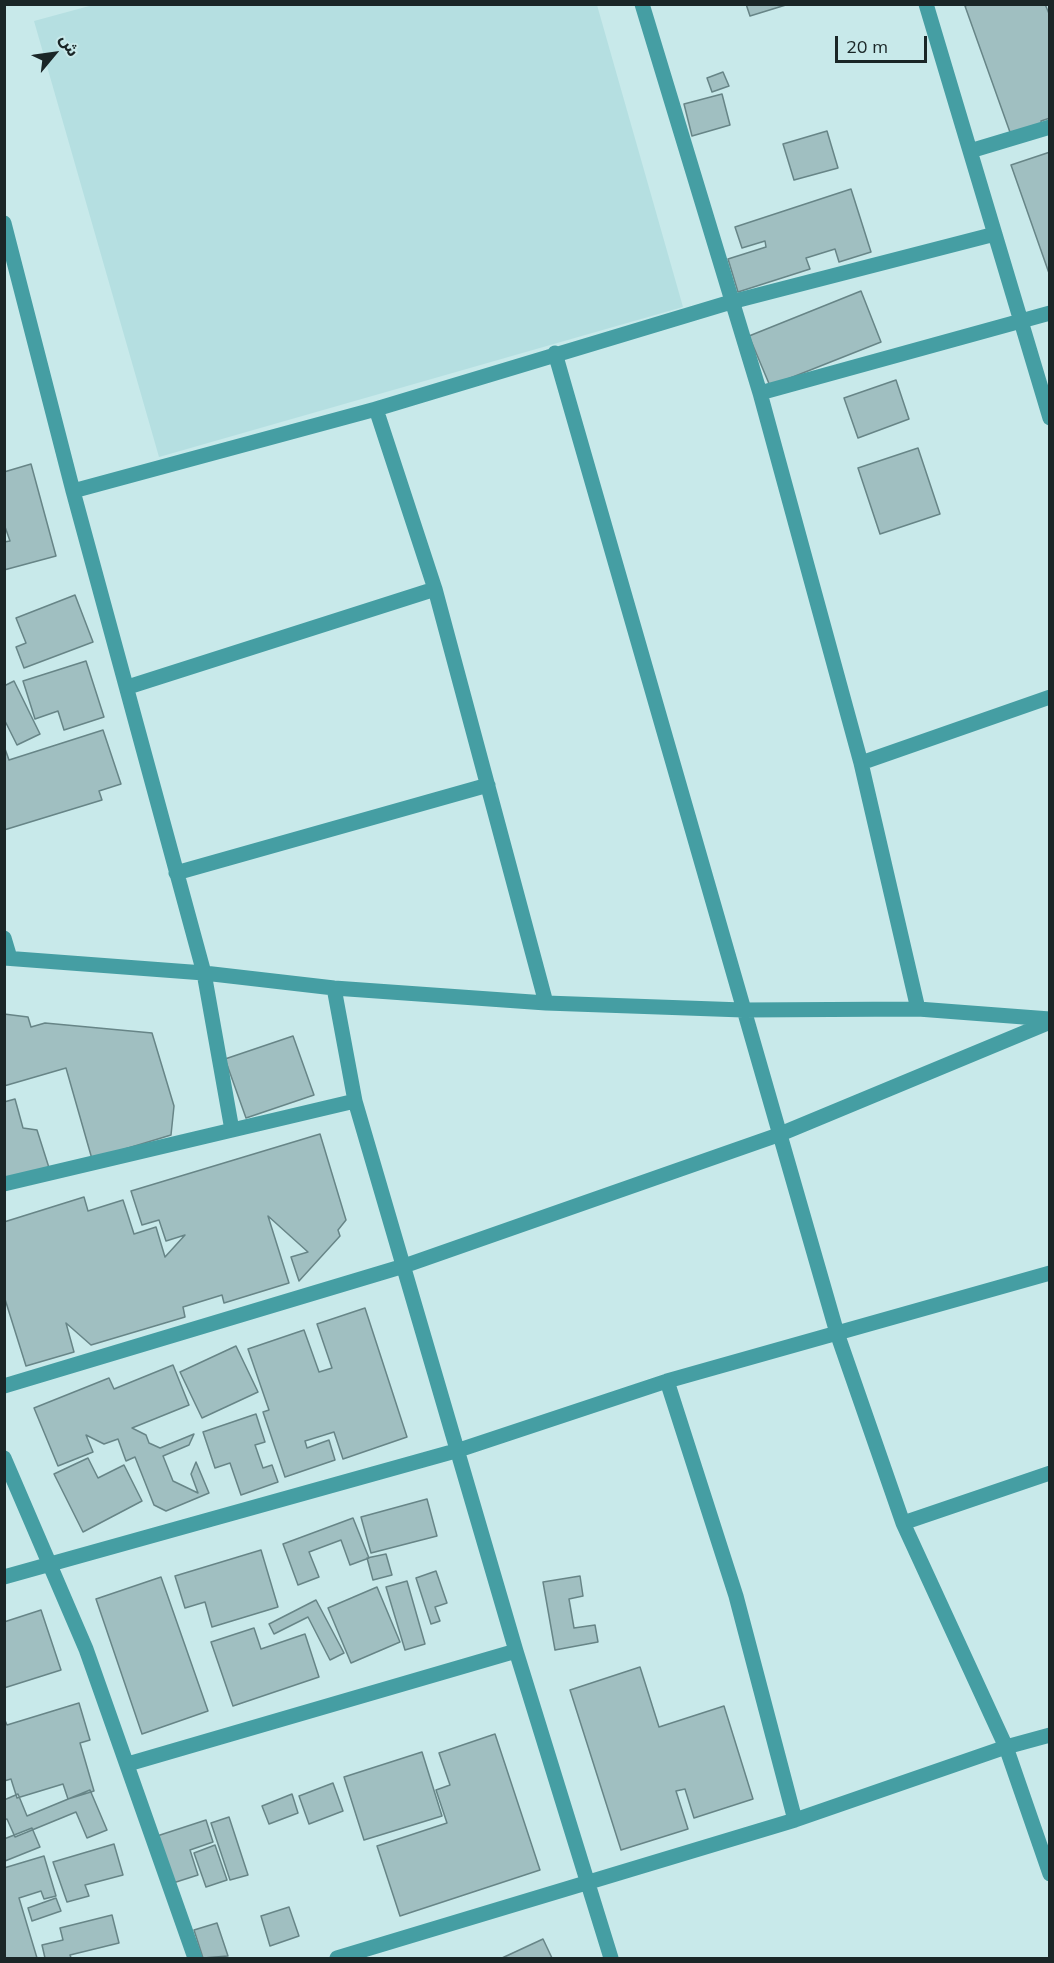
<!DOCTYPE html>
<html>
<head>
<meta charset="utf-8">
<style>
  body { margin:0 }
  #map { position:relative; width:1054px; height:1963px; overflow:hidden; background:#c8e9ea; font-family:Mulish,"Noto Sans Arabic",sans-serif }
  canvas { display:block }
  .frame { position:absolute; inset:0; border:6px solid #1a2627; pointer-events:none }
  .north { position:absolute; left:24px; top:24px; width:60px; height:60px; -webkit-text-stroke:4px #c8e9ea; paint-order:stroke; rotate:61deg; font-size:16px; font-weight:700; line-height:24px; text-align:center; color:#1a2627 }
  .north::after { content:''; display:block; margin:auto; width:21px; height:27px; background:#1a2627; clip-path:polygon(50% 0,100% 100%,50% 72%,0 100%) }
  .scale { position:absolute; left:835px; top:36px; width:92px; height:27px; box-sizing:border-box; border:3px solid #1a2627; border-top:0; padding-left:8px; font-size:18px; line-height:21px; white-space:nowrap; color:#1a2627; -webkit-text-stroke:4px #c8e9ea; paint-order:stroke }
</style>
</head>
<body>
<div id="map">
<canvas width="1054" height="1963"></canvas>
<div class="frame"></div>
<div class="north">ش</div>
<div class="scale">20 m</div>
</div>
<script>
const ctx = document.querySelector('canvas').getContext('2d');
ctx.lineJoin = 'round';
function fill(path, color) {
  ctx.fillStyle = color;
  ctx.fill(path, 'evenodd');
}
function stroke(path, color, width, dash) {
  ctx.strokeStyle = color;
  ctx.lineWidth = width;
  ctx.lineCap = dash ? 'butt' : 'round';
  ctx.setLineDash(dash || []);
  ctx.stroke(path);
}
const built = new Path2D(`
  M93,5H597L683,307L159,457L34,21Z`);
const building = new Path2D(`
  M746,4H789L750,16Z
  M970,4H1045L1050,16V118L1041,121L1042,124L1011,135L965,6Z
  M723,72L729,86L712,92L707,78Z
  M722,94L730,125L692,136L684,104Z
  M827,131L838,168L794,180L783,144Z
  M1050,152V276L1011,165Z
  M851,189L871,252L839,262L835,249L806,258L810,269L738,292L728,259L766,247L765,241L742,248L735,227Z
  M861,291L881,342L770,386L749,336Z
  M896,380L909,419L858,438L844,398Z
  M918,448L940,514L880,534L858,468Z
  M31,464L56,556L4,570V542L10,541L4,524V472Z
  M75,595L93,642L24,668L16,647L26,643L16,618Z
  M86,661L104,717L64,730L58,711L35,719L23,681Z
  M14,681L40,734L17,745L4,719V686Z
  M103,730L121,784L99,791L102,800L4,830V746L9,760Z
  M4,1014L28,1017L31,1027L45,1023L152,1033L174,1106L171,1135L92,1159L66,1068L4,1086Z
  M293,1036L314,1095L246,1118L225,1059Z
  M15,1099L23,1128L37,1130L51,1174L4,1178V1102Z
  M320,1134L346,1220L338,1230L340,1236L299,1281L291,1257L308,1252L268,1216L289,1283L224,1303L222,1295L183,1307L185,1317L91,1345L66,1323L74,1352L26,1366L4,1296V1222L84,1197L88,1211L123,1200L134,1234L156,1227L165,1257L185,1235L166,1241L159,1220L142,1225L131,1191Z
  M365,1308L407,1437L343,1459L334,1432L305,1441L307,1448L329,1440L335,1460L285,1477L263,1412L269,1410L248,1349L304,1330L319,1372L332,1368L317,1324Z
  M236,1346L258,1392L202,1418L180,1372Z
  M173,1365L189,1405L132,1428L146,1435L149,1443L160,1448L194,1434L189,1445L163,1456L173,1481L198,1493L191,1474L196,1462L209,1493L166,1511L154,1505L135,1457L126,1461L118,1439L104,1444L86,1435L93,1452L58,1466L34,1408L109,1378L114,1389Z
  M256,1414L265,1442L255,1445L263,1468L272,1465L278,1482L241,1495L230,1463L215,1468L203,1432Z
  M88,1458L98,1478L124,1465L142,1501L83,1532L54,1474Z
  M427,1499L437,1536L371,1553L361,1517Z
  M353,1518L369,1558L350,1565L341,1540L309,1552L319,1577L298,1585L283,1544Z
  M261,1550L278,1607L212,1627L205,1602L185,1608L175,1576Z
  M386,1554L392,1575L373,1580L367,1558Z
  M436,1571L447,1603L435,1607L440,1621L431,1624L416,1578Z
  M580,1576L583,1596L569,1599L574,1628L595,1625L598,1642L555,1650L543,1582Z
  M161,1577L208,1711L142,1734L96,1599Z
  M407,1581L425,1644L405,1650L386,1587Z
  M377,1587L400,1642L351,1663L328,1608Z
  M316,1600L344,1653L330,1660L308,1617L274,1634L269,1624Z
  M41,1610L61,1670L4,1688V1622Z
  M254,1628L261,1649L305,1634L319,1677L233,1706L211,1642Z
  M640,1667L659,1727L724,1706L753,1799L694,1818L685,1789L676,1791L688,1829L621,1850L570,1690Z
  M79,1703L90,1740L80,1743L94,1791L68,1799L63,1784L17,1798L11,1779L4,1781V1718L7,1725Z
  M495,1734L540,1870L400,1916L377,1846L447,1823L436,1790L450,1785L439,1753Z
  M422,1752L442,1816L364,1840L344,1777Z
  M333,1783L343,1811L309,1824L299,1796Z
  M90,1790L107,1830L87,1838L76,1812L15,1837L7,1819L4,1820V1800L18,1794L27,1816Z
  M292,1794L298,1813L269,1824L262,1806Z
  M229,1817L248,1875L230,1880L211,1823Z
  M206,1820L213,1842L190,1850L198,1875L173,1883L157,1836Z
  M32,1828L40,1847L5,1861L4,1839Z
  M114,1844L123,1875L85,1885L89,1896L67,1902L53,1862Z
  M215,1845L227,1880L206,1887L194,1853Z
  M44,1856L56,1896L44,1899L41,1891L19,1898L37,1958H4V1868Z
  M56,1898L61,1911L32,1921L28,1908Z
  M289,1907L299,1936L270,1946L261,1916Z
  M112,1915L119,1943L70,1955L71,1958H45L42,1945L63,1940L60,1928Z
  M217,1923L228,1956L203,1958L194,1930Z
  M543,1939L552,1958H502Z`);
const minor = new Path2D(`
  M642,4L760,393L861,763L918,1009
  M926,4L1050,418
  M970,151L1050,127
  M4,223L73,491L204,973L232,1130
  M555,353L837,1333L903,1523L1006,1747L1050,1874
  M760,393L1050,313
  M376,409L435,589L546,1003
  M73,491L376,409L731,302L995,234
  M128,687L435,589
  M861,763L1050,697
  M176,873L488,785
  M4,938L10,958
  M4,958L204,973L334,988L546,1003L743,1010L918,1009L1050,1019
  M334,988L355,1101L516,1651L611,1958
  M4,1184L355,1101
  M667,1381L736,1596L795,1820
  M4,1386L404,1266L778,1135L1050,1022
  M4,1458L86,1649L195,1958
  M903,1523L1050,1473
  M4,1577L459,1450L667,1381L1050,1273
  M128,1764L516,1651
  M337,1958L795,1820L1006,1747L1050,1735`);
fill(built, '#b5dfe1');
fill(building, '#a0bfc1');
stroke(building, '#678587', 1.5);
stroke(minor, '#459ea3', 15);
</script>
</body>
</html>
